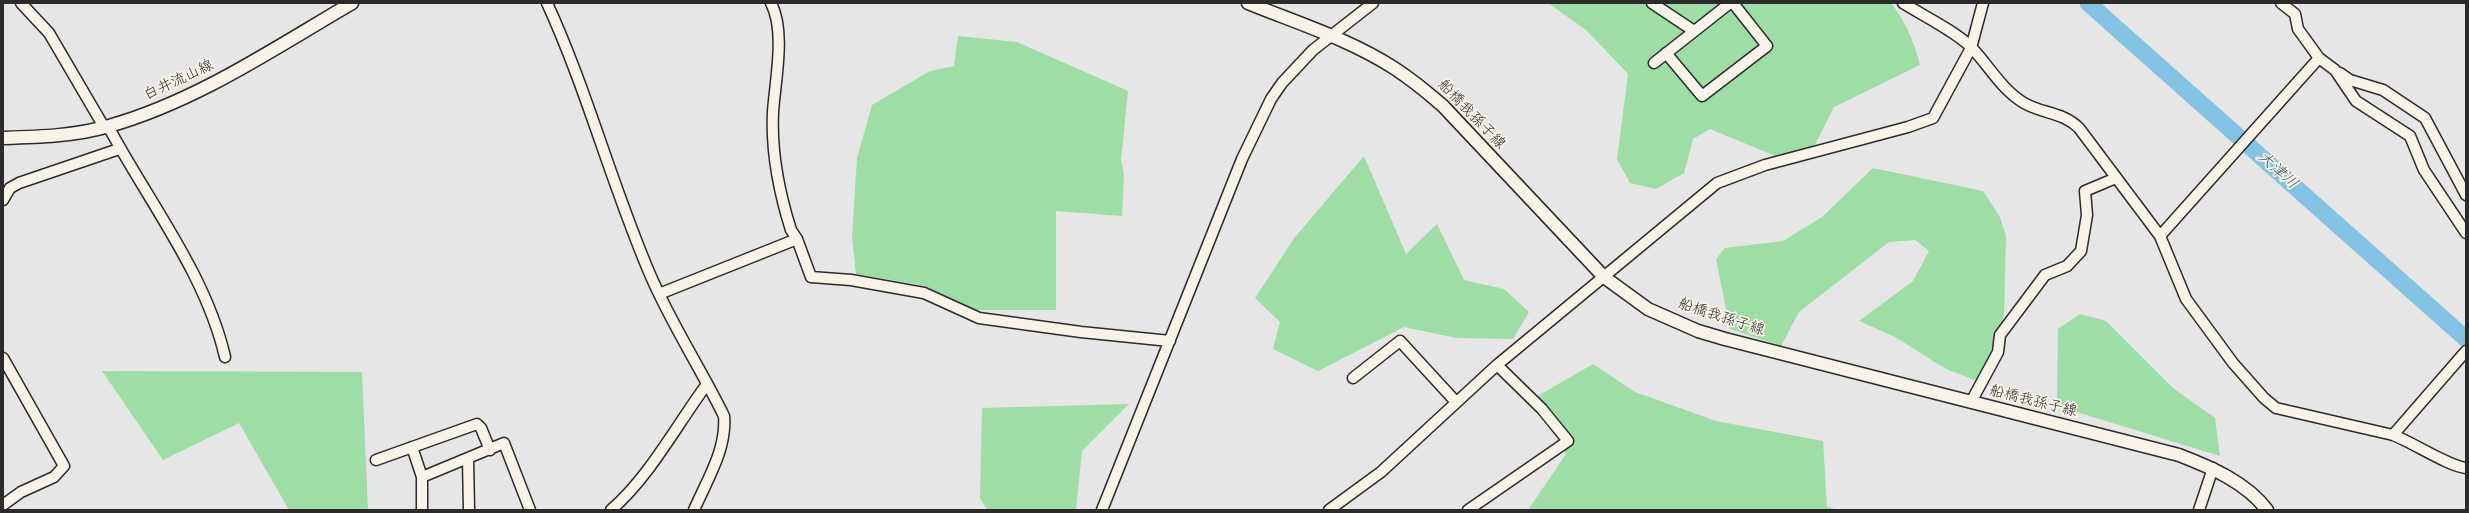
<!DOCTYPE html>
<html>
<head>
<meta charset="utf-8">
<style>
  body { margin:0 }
  #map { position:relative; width:2469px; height:513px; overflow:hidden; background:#e6e6e7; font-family:Mynerve,sans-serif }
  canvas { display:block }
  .frame { position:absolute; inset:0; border:4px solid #2b2b2b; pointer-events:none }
</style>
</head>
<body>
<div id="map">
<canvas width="2469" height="513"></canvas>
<div class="frame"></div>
</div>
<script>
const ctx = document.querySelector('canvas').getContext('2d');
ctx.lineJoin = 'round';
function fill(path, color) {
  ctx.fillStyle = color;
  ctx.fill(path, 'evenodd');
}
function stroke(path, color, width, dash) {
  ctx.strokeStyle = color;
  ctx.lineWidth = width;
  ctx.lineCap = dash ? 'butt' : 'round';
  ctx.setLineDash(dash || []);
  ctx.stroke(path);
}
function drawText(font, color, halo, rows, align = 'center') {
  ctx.font = font + ' Mynerve,"Klee One",sans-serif';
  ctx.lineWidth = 3.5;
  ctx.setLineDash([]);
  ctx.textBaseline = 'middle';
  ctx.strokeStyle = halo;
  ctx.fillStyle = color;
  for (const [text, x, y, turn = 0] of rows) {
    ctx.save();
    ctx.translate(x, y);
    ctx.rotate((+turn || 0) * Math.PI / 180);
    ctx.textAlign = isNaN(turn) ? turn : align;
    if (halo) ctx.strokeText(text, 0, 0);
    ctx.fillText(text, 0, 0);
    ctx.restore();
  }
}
const green = new Path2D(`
  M1548,3H1891C1906,22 1914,42 1920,65L1834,107L1814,147L1778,157L1710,129L1693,139L1684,173L1656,189L1630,183L1617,159L1628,74L1586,30Z
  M958,36L1017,42L1128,91L1121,161L1124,174L1122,216L1056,211V310H976L921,285L856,274L852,237L857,158L872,105L930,71L954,66Z
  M1364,156L1406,254L1437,224L1464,280L1504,289L1529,312L1513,339L1456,338L1404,327L1318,371L1273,349L1280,322L1255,298L1295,237Z
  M1873,168L1983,191L2000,217L2006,236L2004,314L1995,352L1977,381L1946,369L1895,337L1859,321L1913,281L1929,251L1915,240L1889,242L1799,312L1781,346L1730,329L1716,259L1725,248L1783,241L1822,217Z
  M2080,314L2106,321L2173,388L2215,418L2220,456L2057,406L2058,329Z
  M1593,364L1635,392L1716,421L1823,441L1827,507L1840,510H1528L1566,454L1534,398Z
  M102,371L362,372L368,510H289L239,423L163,460Z
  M1129,404L1082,451L1076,510H987L980,498L982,408Z`);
const river = new Path2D(`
  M2088,3L2466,339`);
const minor = new Path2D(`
  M21,3L49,33L104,127
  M547,3C587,90 611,183 649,272C670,322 700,367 724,416C727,449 707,480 694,510
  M771,3C786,32 775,81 773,112C771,152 779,192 791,230L797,239L811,277L851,280L924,293L979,318L1081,332L1170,341
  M1652,3L1694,31
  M1903,3C1922,15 1957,32 1972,48C1989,66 2002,90 2024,103C2043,114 2063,112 2079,128L2160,236L2186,299L2233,363L2264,398L2276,408L2393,435C2414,443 2448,466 2466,468
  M2281,3L2295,14L2298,29L2319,58L2335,70L2356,101L2410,136L2424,170L2466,233
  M1666,53L1702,96L1767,46L1733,3
  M1654,63L1730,3
  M2340,73L2350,80L2383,90L2425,118L2466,195
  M108,126C148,201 206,274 225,357
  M3,200L10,188L19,183L119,149
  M2160,236L2319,58
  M659,294L797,239
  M3,358L64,466L54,477L21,492L3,505
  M1353,378L1400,341L1456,402
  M1971,402L1998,352L2000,335L2045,275L2067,266L2081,251L2087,215L2085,191L2116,178
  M2393,435L2466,351
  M412,447L422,477V510
  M468,459L469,510
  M376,460L477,424L481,428L490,450
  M422,477L504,443L530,510
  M611,510C650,476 676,426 707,384
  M1102,510L1242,159L1271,99L1282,83L1313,50L1373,3
  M1329,510L1381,472L1497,365L1717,183L1765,165L1908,127L1933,118L1971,48L1983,3
  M1468,510L1568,441L1542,409L1497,365
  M2199,510L2213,468`);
const major = new Path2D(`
  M1248,3C1297,23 1349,39 1394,68C1411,79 1427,92 1443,106L1604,277L1648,309L1698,331L1725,339L2179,455C2210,467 2246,482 2267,510
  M3,138C38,137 75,136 109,126C197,101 273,49 352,3`);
const streetNames = [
  ["白井流山線",179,81,-25],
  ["船橋我孫子線",1471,115,46],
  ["船橋我孫子線",1721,318,18],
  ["船橋我孫子線",2033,402,14]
];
const waterNames = [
  ["大津川",2277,171,42]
];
fill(green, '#9edda6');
stroke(river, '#84c3e4', 17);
stroke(minor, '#2b2b2b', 13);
stroke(major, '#2b2b2b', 15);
stroke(minor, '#f7f3e8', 10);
stroke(major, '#f7f3e8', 12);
drawText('15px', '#2b2b2b', '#f7f3e8', streetNames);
drawText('italic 16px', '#465962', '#f7f3e8', waterNames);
</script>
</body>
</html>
